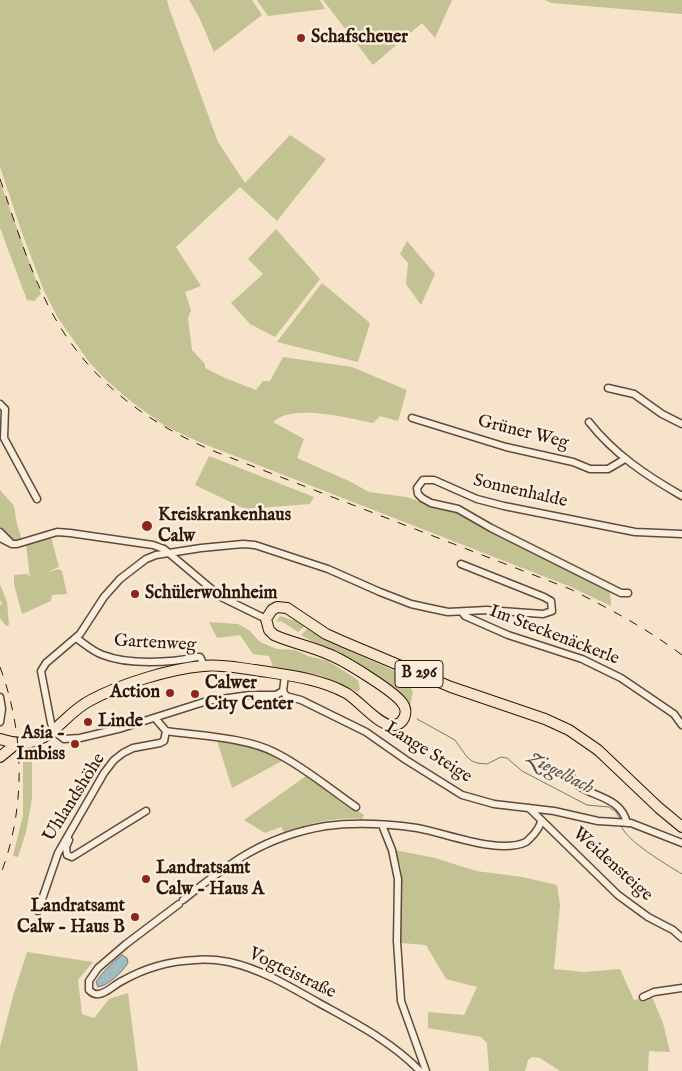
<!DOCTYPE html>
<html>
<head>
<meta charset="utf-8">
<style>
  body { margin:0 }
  canvas { display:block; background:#f6e3ca }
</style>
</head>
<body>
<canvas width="682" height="1071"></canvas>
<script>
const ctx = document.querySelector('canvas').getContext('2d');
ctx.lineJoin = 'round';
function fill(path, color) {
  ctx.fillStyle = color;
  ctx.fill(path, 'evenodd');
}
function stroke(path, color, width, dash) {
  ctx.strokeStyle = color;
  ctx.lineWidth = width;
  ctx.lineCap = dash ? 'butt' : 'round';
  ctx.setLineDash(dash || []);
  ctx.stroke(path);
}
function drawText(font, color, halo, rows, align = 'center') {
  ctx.font = font + ' "IM FELL English",serif';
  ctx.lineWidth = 5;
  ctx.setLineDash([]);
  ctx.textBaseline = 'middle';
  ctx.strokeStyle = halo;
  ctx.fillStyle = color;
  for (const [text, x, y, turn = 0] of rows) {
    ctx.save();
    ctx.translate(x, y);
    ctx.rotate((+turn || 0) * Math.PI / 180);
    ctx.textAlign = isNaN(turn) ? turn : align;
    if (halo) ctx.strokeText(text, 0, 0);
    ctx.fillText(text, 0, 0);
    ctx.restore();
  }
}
const green = new Path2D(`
  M0,0H167L169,8L218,142L245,183L290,135L326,159L277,221L240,187L176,247L201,286L185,292L191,310L188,318L192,350L205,364V368L225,378L256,390L263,381H270L283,357L352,367L407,390L398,421L380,416L373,423C349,418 292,403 273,422L304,439L297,458L349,481L369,492L406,497L430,505L456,512L610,591L611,606L571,587L199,442L165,426L133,403L105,379L89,362L58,318L44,291L21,230L0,167Z
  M189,0H252L262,15L214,52L199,17Z
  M257,0H320L325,9L268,16Z
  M323,0H452L435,38L422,23L373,65Z
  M545,0H682V14L551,3Z
  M0,182L41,294L34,301L27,300L0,228Z
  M276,229L320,279L275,337L250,324L231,303L263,274L248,259Z
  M407,241L435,274L421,305L406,284L408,263L400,254Z
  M322,283L370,323L358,362L277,342Z
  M209,456L314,497L310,504L245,509L195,485Z
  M0,490L14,506L17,524L22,540L13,542L0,527Z
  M51,537L59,567L47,572L59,569L62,571L67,594L52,595L51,601L22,614L14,584V575L28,574L30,578L26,544Z
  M0,584L7,602L9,625L6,626L0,618V605L2,604L0,600Z
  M280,616L295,621L304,627L298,632L281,621L276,622Z
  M209,622L238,624L249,630L260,642L277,649L295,650L308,656L328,661L358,680L360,689L358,692L320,675L273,667L269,656L253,654L240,635L217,638Z
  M307,629L329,642L402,674L413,692L410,705L404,696L340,653L315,643L301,635Z
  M217,741C239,741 264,749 282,761L232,788Z
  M23,753H32V798L26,832L18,857L13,856L23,815Z
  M306,776L364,815L362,819C333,817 311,823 284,832L281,827L265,833L244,820Z
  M395,850L435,858L476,871L522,877L557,885L560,905L554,969L584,972L620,969L634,1000L638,999L643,1002L652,997L663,1023L670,1052L649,1051L648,1071H560L540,1058L532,1057L528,1060L525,1071H489L487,1043L481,1037L428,1028V1012L464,1015L477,987L446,979L426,945L401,943L402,878L401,868Z
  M27,952L93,962L78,980L82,1014L94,1018L109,999L128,993L138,1071H0V1047L13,996Z`);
const water = new Path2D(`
  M122,955L127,958L128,963C122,972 109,985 98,987L96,982C103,971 112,963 122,955Z`);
const stream = new Path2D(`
  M417,719L455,740L467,757L472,761L477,763L487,764L501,757L507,758L522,771L587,805L609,807L616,812L620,819
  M621,825C624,840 669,866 682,874`);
const street = new Path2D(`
  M608,388L634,394L662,414L682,424
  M0,404L5,409L4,438L37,499
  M412,418L506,447L573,462L590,469H608L625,459
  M589,422C614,454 647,476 682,496
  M0,532L10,542
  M0,538L12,544H17L57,532L70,533L153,545L164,549L221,597L266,619
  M628,593H621L491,528L458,509L431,503L422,498L418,494L417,488L423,480H434L477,499L504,506L635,532L682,534
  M462,612L465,616L508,635L582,659L621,678L674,714L682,725
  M76,638C85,644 93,652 103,655C128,665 171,663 197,657H200L204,665
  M283,691L276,695H250L207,701L122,728L80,738L64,739L54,731L51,723L41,671L46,663L80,634L104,597L120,579L146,559L156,555L201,548L243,544L255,545L328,569L380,592L411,604L429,608L448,612L487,610L543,614L552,611L551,601L544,597L461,564
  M283,691L286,696L301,700L366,732L406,760L462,795L494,804L554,811L598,821L631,823L682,843
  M283,691L285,675
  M0,697L2,709L0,722
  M155,718L166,731C199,736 246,737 276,753C304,767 330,789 356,807
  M570,773C577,799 619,790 627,823
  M529,808L618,895L648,917L673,930L682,938
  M382,825L392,850L398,879L397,941L401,1001L426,1071
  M69,840L66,847L67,855L72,857L146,811
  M183,900C229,863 265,836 326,826C356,822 388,824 417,828C446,833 499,855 526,842C529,840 531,837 534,834C537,830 540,827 541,821
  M179,904L126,944L98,968L89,981V990C92,993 95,995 99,994C107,993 115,984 122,981C145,968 169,961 195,960C206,959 218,960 229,962C261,969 291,987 319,1003C355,1023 391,1041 420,1071
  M38,911L58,853L104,773L114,760L123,753L133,748L160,743L164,741L166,731
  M643,997L654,992L682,988`);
const primary = new Path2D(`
  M0,739C50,755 56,718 91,700C121,684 169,669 203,666C220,664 238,668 255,670C286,675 319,678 346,693C359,700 381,729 395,725C400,724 402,722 404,718C406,714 406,708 403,704C396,692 342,659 328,654C310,646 292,643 274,635L269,630L266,619L272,610L277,607L287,608L326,634L344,642L451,687L545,719L569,730L598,750L659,808L682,827
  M0,757L17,743`);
const rail = new Path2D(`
  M0,179C14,219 26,261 45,299C80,373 141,421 216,452L570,589C610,609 646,628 682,655
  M0,667C25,734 26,809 0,876`);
const markers = [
  [301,38,5,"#8f2418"],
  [147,526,6,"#8f2418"],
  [135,594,5,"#8f2418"],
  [170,693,5,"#8f2418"],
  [195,694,5,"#8f2418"],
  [88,722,5,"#8f2418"],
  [75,744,5,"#8f2418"],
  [146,879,5,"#8f2418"],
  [135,917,5,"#8f2418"]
];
const shields = [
  [419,674,48]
];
const shieldNames = [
  ["B 296",419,674]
];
const poiNames = [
  ["Schafscheuer",311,38],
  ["Kreiskrankenhaus",158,516],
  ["Calw",158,537],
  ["Schülerwohnheim",145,594],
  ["Calwer",205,684],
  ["City Center",205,705],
  ["Action",160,693,"right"],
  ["Linde",98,722],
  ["Asia -",65,734,"right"],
  ["Imbiss",65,755,"right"],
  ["Landratsamt",156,869],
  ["Calw - Haus A",156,890],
  ["Landratsamt",125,907,"right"],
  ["Calw - Haus B",125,928,"right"]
];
const streetNames = [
  ["Grüner Weg",523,433,14],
  ["Sonnenhalde",520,492,13],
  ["Im Steckenäckerle",554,636,21],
  ["Gartenweg",155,644,3],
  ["Lange Steige",428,753,32],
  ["Uhlandshöhe",75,798,-58],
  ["Weidensteige",612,865,42],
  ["Vogteistraße",292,974,26]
];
const waterNames = [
  ["Ziegelbach",560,774,27]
];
fill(green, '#c2c293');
fill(water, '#a0bcc0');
stroke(water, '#747a75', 1);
stroke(stream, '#747a75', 1);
stroke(street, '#624a36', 9);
stroke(primary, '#311705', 12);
stroke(street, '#f9eddd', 6);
stroke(primary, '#f6e3ca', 10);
stroke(rail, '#311705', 1, [9, 9]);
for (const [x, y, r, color] of markers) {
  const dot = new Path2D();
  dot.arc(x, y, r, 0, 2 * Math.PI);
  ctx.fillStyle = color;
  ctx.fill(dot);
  stroke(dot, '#f9eddd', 2);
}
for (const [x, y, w] of shields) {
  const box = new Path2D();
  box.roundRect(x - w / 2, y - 13.5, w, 27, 4);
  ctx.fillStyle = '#f9eddd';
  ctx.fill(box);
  stroke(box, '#311705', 1);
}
drawText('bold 16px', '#311705', null, shieldNames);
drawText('bold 18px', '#311705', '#f9eddd', poiNames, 'left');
drawText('18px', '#311705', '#f9eddd', streetNames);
drawText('italic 19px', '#585146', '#f9eddd', waterNames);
</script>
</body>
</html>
